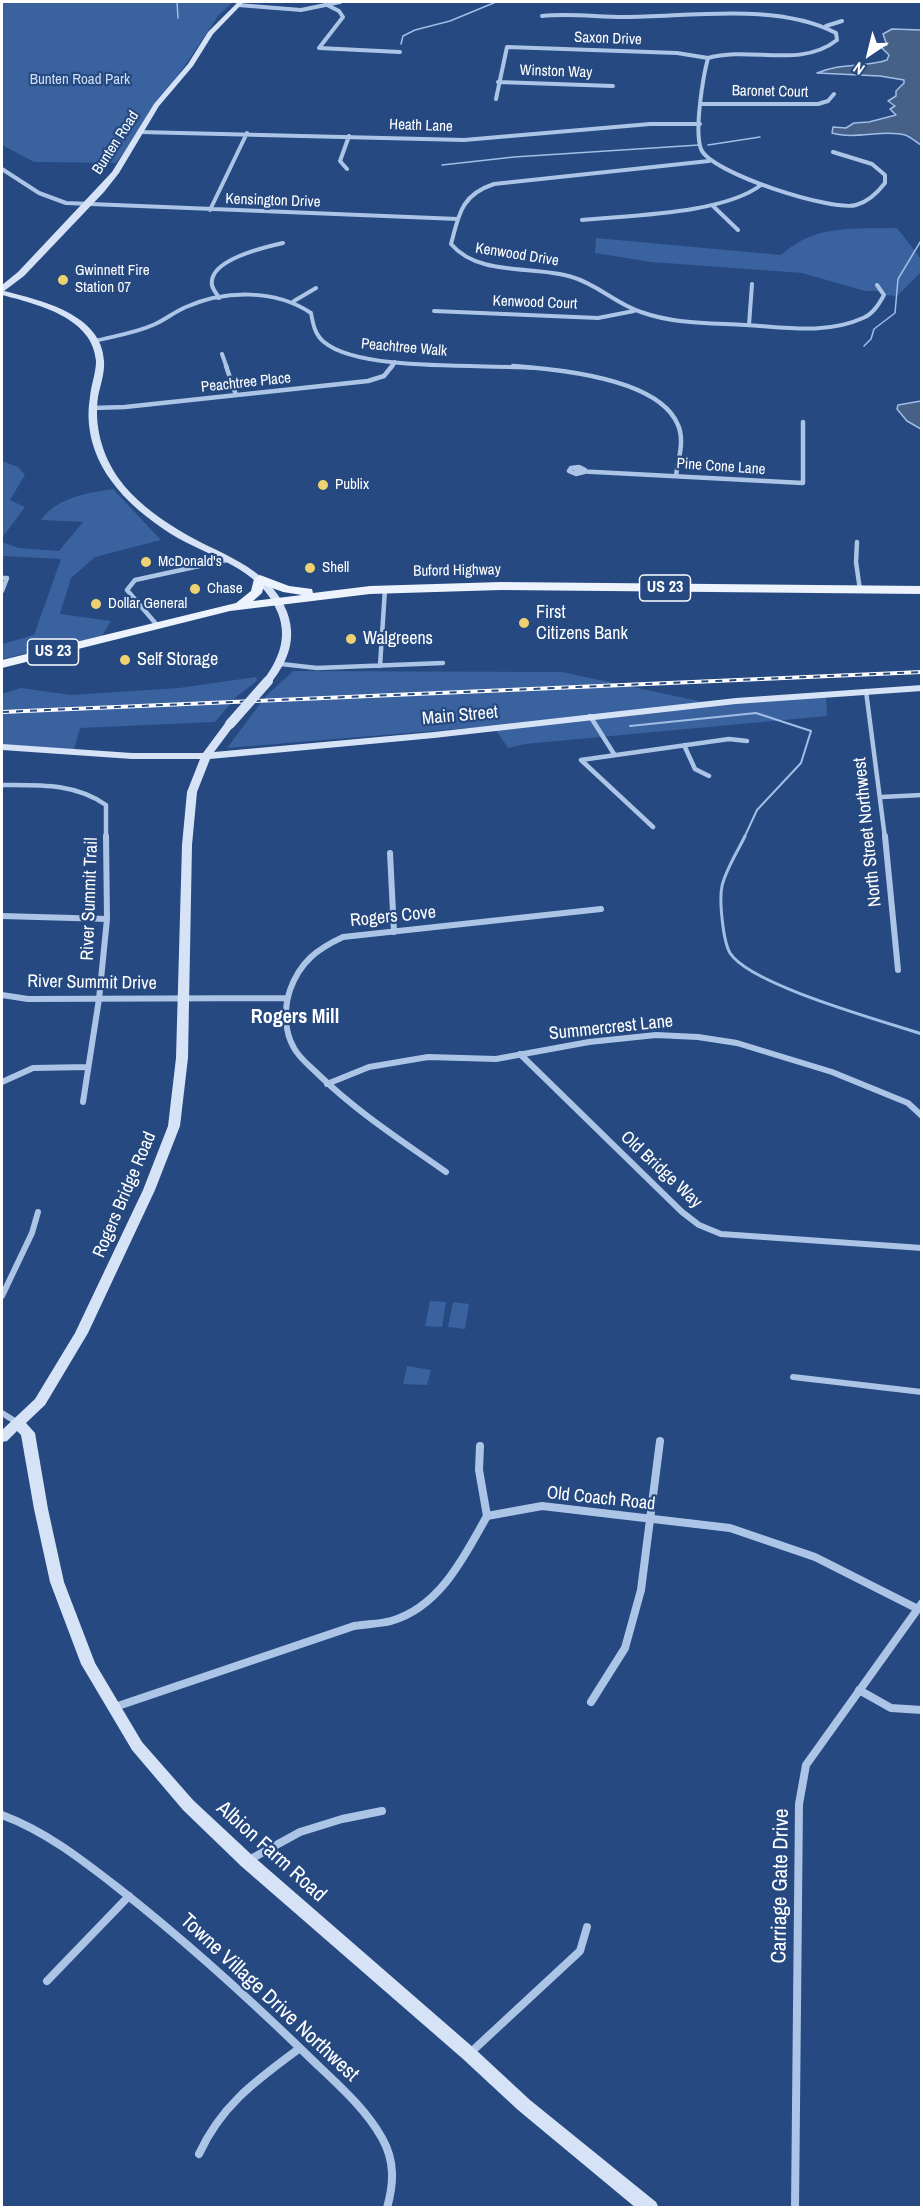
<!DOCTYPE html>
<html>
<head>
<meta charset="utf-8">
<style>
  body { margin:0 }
  #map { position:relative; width:923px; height:2209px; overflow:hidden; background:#254980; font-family:"Archivo Narrow",sans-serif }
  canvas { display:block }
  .frame { position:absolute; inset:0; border:3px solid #fff; pointer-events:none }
  .north { position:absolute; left:839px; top:24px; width:60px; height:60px; -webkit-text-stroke:4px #254980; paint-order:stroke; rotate:215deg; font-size:16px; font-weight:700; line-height:24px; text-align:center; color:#fff }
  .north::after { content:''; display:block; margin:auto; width:21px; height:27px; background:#fff; clip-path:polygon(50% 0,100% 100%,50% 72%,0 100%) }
</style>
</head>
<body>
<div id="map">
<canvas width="923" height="2209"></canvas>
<div class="frame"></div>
<div class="north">N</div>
</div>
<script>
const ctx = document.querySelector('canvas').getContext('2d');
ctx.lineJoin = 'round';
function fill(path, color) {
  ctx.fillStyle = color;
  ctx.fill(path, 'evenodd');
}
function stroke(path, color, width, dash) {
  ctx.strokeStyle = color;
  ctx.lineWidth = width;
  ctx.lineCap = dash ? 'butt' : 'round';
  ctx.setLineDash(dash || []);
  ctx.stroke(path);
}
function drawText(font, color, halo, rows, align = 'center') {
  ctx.font = font + ' "Archivo Narrow",sans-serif';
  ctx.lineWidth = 4.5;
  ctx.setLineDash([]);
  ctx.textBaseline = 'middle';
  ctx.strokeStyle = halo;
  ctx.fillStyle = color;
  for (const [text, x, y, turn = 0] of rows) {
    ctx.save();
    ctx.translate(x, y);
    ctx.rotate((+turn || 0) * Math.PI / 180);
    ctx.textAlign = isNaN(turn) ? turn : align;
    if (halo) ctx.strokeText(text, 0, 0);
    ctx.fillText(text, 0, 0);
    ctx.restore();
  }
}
const green = new Path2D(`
  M2,2H233L218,16L150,118L116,163L34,162L2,145Z
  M897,228L921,259V272L897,296L884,295L885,291H865L802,273L651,262L595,253L596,238L781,255C815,224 853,229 897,228Z
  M2,461L18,467L25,475L10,500L25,507L2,538Z
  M113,489L161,540L95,557L71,578L60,614L111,621L102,636L2,659V644L34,635L61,559L2,556V542L19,548L59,551L83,522L41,520C57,497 88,493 113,489Z
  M293,671L562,672L708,703L826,696L827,716L525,744L508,748L493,726L227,748L266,696Z
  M256,677L257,681L237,696L215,722L80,728L74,749L2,745V694L21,688L71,695L179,688Z
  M430,1301L446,1302L442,1327L425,1326Z
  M453,1302L469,1304L465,1329L448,1327Z
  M407,1366L431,1370L427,1385L403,1384Z`);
const water = new Path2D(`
  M892,29L921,30V145C916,142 911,137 905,135C884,129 855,140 832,133L833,127L846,128L854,123L869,122L896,115L890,109L895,106L888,101L896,96V91L904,83V80L880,76L817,73C842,62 864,68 887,60L889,55L881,47L887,45L883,34Z
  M921,401H922L921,429L907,421L897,409L898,405Z`);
const streamFar2 = new Path2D(`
  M177,2L178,18
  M401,44L403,36L415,30L450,21L496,2
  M708,145L760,137
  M442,165L514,157L699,145
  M864,346L871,339L874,329L895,313L898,279L922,239`);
const streamFar1 = new Path2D(`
  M630,726L756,713L811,731L801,763L757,810L744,838`);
const stream = new Path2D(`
  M745,836C738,851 726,869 722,886C719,900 723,941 730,953C750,985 883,1021 922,1034`);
const streetFar3 = new Path2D(`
  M238,5L301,10L340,2
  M327,5L339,11L343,17L319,48L400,52
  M542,16C570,13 597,17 624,17C689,17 777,2 836,33L837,40C800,69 751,46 708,58C703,77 694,131 701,149C710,173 833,212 856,205C868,202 878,192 885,183V175L872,164L833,152
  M826,26L842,21
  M498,82L613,86
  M496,99L507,47L677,53L708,58
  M702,104H818L828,101L834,94
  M140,132L464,140L650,124H700
  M709,161L494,184C461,195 459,214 451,244C479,277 534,265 572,277C597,284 616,304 641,312C674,324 710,323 745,325C783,327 826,335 863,318C873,314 879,304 884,295L877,285
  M2,169L39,193L66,203L458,219
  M347,169L340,161L349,136
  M713,206L738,230
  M210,210L247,133
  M582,220C631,215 723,214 761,185
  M219,298C217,294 213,290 212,285C208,260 265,247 283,243
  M294,301L316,288
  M434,311L598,318L634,311
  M749,325L752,284
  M95,341C114,336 135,333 153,325C165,320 174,312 186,307C225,290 275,289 311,313C313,324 315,335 324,342C359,372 484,364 534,368
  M222,354L227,368
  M391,368L395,362`);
const streetFar2 = new Path2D(`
  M226,366L236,395
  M513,366C557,369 659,378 678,425C685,441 678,460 676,476
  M92,408L125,407L368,381L384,376L392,366
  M579,467L585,470L576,471L584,472L576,474L569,471L571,468Z
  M576,471L803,483V422
  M857,542L856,562L860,590
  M2,578H7L2,591
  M157,625L127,590L135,580L227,560
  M281,664L317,668L443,663
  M380,666L385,589
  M866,691L885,838
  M590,716L614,754
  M684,745L695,769L709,776
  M2,785C39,785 74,783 106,805V838
  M881,797L922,795
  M653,827L581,760L729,739L747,741`);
const streetFar1 = new Path2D(`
  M885,836L898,970
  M390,853L394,932
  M2,916L107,919
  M2,995L28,999L286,998
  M520,1054L682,1212L699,1225L721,1234L922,1248
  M2,1082L33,1068L88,1067
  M327,1084L369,1067L428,1057L496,1059L589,1042L656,1035L698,1037L737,1043L832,1072L908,1103L922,1116
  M83,1102L99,999L107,919L106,836
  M446,1172C402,1141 357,1112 319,1075C310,1066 299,1058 294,1048C284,1031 284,1008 290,990C300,962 317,949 343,937L601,909
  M2,1296L32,1233L38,1212
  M793,1377L922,1392
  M2,1413L18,1423`);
const street = new Path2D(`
  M480,1446L479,1470L487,1516
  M487,1516L542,1506L730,1528L815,1557L918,1609
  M859,1690L891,1708L922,1710
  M591,1702L625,1648L641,1590L660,1441
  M115,1707L354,1626C366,1624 380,1624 391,1621C440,1607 464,1557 487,1516
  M2,1815C45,1831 81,1859 117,1887C182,1938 243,1993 302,2050C329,2077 363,2104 382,2138C395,2161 394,2183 387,2208
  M247,1861L300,1832L342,1819L382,1811
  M47,1981L129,1896
  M469,2054L580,1951L587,1927
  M199,2154C222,2104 257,2080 300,2048
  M795,2208L799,1804L806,1765L922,1603`);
const secondary = new Path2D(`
  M238,2H244L213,34L193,66L159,106L119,173L104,192L24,276L4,291C40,300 102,314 104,361C105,373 100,386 98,397C94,426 102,455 119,479C134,500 156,516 177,529C216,554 269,565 287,612C297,639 288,661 271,683L268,684L263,681C278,660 288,639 278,613C261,568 209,557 171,534C148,519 126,502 110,479C93,455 85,426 90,397C91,385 96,373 96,361C93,317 36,304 2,295V285L18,272L112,172L154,104L188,64L208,32Z
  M922,685V691L736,704L434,738L210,759L197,792L192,845L188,1058L180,1126L155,1190L88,1333L45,1405L26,1423L35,1433L48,1509L64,1582L95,1663L142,1742L193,1800L253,1856L475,2049L530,2100L656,2202L659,2208H636L518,2110L463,2059L241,1866L183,1810L132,1750L81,1664L50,1582L34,1509L21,1435L17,1431L7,1441L2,1442V1430L35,1399L75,1333L143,1190L168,1126L176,1058L182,845L187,792L200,759H132L2,750V744L132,753H203L226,722L230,721L235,724L214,752L434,732L736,698Z`);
const primary = new Path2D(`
  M260,575L289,586L312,589L313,593L370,586L501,582L922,586V594L501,590L370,594L230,611L2,668V660L236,603L251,591L254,579ZM264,585L283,592L302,595L253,601L262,593Z`);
const rail = new Path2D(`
  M2,712L922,672`);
const secondaryBridge = new Path2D(`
  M230,724L268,681`);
const markers = [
  [63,280,6,"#f0d171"],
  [323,485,6,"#f0d171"],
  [146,562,6,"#f0d171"],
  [310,568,6,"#f0d171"],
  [195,589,6,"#f0d171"],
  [96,604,6,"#f0d171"],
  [524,623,6,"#f0d171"],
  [351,639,6,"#f0d171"],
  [125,660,6,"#f0d171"]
];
const farStreetnames = [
  ["Saxon Drive",608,39,2],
  ["Winston Way",556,72,2],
  ["Baronet Court",770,92,1],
  ["Heath Lane",421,126,2],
  ["Bunten Road",116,143,-57],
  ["Kensington Drive",273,201,2],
  ["Kenwood Drive",517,255,9],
  ["Kenwood Court",535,303,2],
  ["Peachtree Walk",404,348,5],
  ["Peachtree Place",246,383,-6],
  ["Pine Cone Lane",721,467,4],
  ["Buford Highway",457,571,-1]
];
const farParknames = [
  ["Bunten Road Park",80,80]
];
const farPoinames = [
  ["Gwinnett Fire",75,271],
  ["Station 07",75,288],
  ["Publix",335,485],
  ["McDonald's",158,562],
  ["Shell",322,568],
  ["Chase",207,589],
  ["Dollar General",108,604]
];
const shields = [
  [665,588,51],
  [53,652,51]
];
const shieldNames = [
  ["US 23",665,588],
  ["US 23",53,652]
];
const poiNames = [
  ["First",536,613],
  ["Citizens Bank",536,634],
  ["Walgreens",363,639],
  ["Self Storage",137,660]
];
const streetNames = [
  ["Main Street",460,716,-5],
  ["North Street Northwest",868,832,-96],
  ["River Summit Trail",90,899,-88],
  ["Rogers Cove",393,917,-6],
  ["River Summit Drive",92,983,1],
  ["Summercrest Lane",611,1028,-6],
  ["Old Bridge Way",661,1170,43],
  ["Rogers Bridge Road",125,1195,-67],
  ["Old Coach Road",601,1499,6]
];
const neighbourhoodNames = [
  ["Rogers Mill",295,1018]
];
const nearStreetnames = [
  ["Albion Farm Road",271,1852,42],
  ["Carriage Gate Drive",781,1886,-89],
  ["Towne Village Drive Northwest",269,1998,43]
];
fill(green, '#3a629e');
fill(water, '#466088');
stroke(water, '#a1bee7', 1.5);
stroke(streamFar2, '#a1bee7', 1.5);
stroke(streamFar1, '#a1bee7', 2);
stroke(stream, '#a1bee7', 3);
stroke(streetFar3, '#acc4e6', 4);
stroke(streetFar2, '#acc4e6', 4.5);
stroke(streetFar1, '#acc4e6', 6);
stroke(street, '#acc4e6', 8);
fill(secondary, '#d6e2f6');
fill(primary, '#edf3fd');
stroke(rail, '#fff', 4);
stroke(rail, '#254980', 2, [7]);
stroke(secondaryBridge, '#d6e2f6', 10);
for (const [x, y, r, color] of markers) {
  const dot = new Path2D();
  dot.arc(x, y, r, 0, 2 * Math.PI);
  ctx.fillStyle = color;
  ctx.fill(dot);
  stroke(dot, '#254980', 2);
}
drawText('15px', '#fff', '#254980', farStreetnames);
drawText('15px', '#cfdff5', '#254980', farParknames);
drawText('15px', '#fff', '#254980', farPoinames, 'left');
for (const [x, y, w] of shields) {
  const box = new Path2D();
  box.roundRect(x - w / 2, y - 13, w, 26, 4.5);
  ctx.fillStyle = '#254980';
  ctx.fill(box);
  stroke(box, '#fff', 1.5);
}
drawText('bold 16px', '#fff', null, shieldNames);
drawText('18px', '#fff', '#254980', poiNames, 'left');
drawText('18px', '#fff', '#254980', streetNames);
drawText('bold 20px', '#fff', '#254980', neighbourhoodNames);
drawText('21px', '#fff', '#254980', nearStreetnames);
</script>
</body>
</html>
